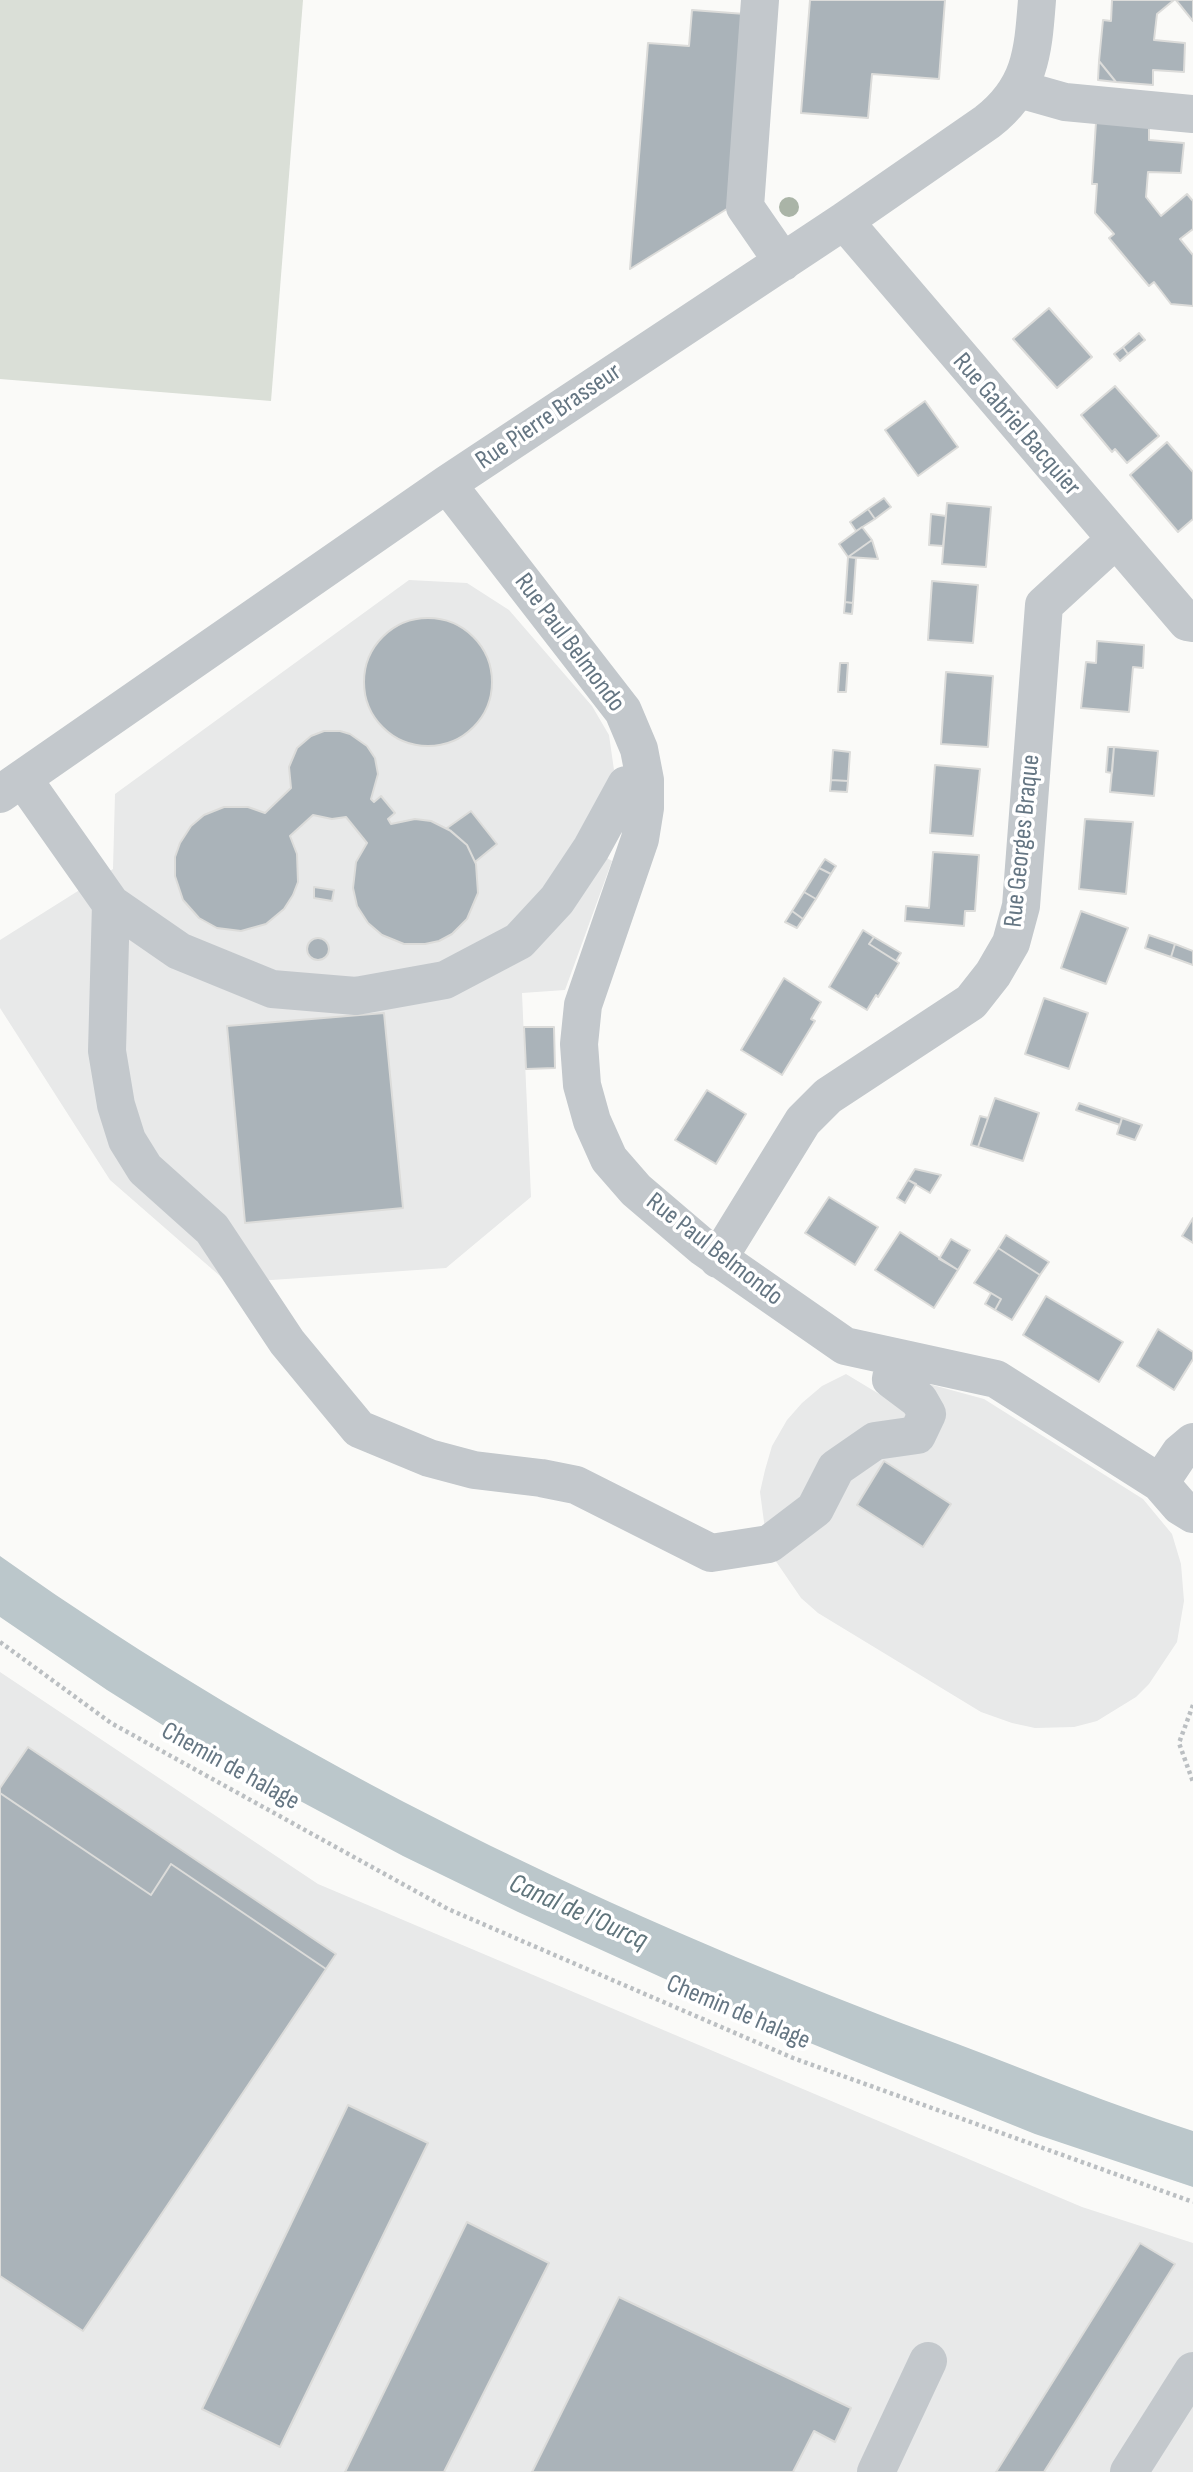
<!DOCTYPE html>
<html>
<head>
<meta charset="utf-8">
<style>
  body { margin:0 }
  canvas { display:block; background:#fafaf8 }
</style>
</head>
<body>
<canvas width="1193" height="2472"></canvas>
<script>
const ctx = document.querySelector('canvas').getContext('2d');
ctx.lineJoin = 'round';
function fill(path, color) {
  ctx.fillStyle = color;
  ctx.fill(path, 'evenodd');
}
function stroke(path, color, width, dash) {
  ctx.strokeStyle = color;
  ctx.lineWidth = width;
  ctx.lineCap = dash ? 'butt' : 'round';
  ctx.setLineDash(dash || []);
  ctx.stroke(path);
}
function drawText(font, color, halo, rows, align = 'center') {
  ctx.font = font + ' "Sofia Sans Condensed",sans-serif';
  ctx.lineWidth = 7;
  ctx.setLineDash([]);
  ctx.textBaseline = 'middle';
  ctx.strokeStyle = halo;
  ctx.fillStyle = color;
  for (const [text, x, y, turn = 0] of rows) {
    ctx.save();
    ctx.translate(x, y);
    ctx.rotate((+turn || 0) * Math.PI / 180);
    ctx.textAlign = isNaN(turn) ? turn : align;
    if (halo) ctx.strokeText(text, 0, 0);
    ctx.fillText(text, 0, 0);
    ctx.restore();
  }
}
const built = new Path2D(`
  M409,580L467,583L509,610L592,706L609,735L614,770L575,840L612,861L565,990L522,993L531,1197L446,1268L228,1283L110,1180L0,1008V940L113,869L115,794Z
  M846,1374L909,1412L929,1384L984,1399L1143,1499L1172,1534L1181,1564L1184,1601L1177,1642L1149,1684L1136,1697L1097,1721L1074,1727L1035,1728L1012,1723L981,1712L818,1613L801,1598L775,1560L766,1537L760,1492L765,1470L772,1446L787,1420L802,1403L822,1386Z
  M0,1672L318,1884L1082,2207L1193,2243V2472H0Z`);
const green = new Path2D(`
  M0,0H303L271,401L0,379Z`);
const water = new Path2D(`
  M0,1556C292,1764 619,1919 955,2043C1034,2073 1112,2105 1193,2131V2187L1035,2134L886,2074L766,2025L518,1912L403,1856L188,1741L107,1690L0,1617Z`);
const building = new Path2D(`
  M810,0H945L939,79L872,74L868,118L801,113Z
  M1112,0H1174L1157,14L1154,40L1185,43L1184,72L1153,70V85L1116,82L1099,61L1103,20L1111,21Z
  M1176,0H1193V21Z
  M692,10L745,14L730,207L630,269L648,43L689,46Z
  M1099,61L1116,82L1098,80Z
  M1096,122L1149,126V140L1184,143L1181,173L1148,172L1146,197L1161,216L1187,194L1193,201V229L1180,239L1193,255V306L1171,304L1154,282L1149,286L1109,238L1114,234L1095,213L1097,184H1092Z
  M1049,308L1092,357L1057,388L1013,339Z
  M1139,333L1145,340L1128,354L1123,347Z
  M1123,347L1128,354L1120,361L1114,354Z
  M1115,386L1159,436L1127,463L1115,449L1112,452L1081,415Z
  M925,401L958,447L918,476L885,430Z
  M1167,442L1193,472V519L1178,532L1130,475Z
  M884,498L891,507L875,519L868,509Z
  M947,503L991,507L986,567L942,564Z
  M868,509L875,519L856,531L850,522Z
  M931,514L946,516L943,546L929,545Z
  M862,527L872,540L848,557L839,544Z
  M872,540L878,559L848,557Z
  M848,557L856,558L853,603L845,602Z
  M932,581L978,585L973,643L928,640Z
  M845,602L853,603L852,614L844,613Z
  M364 682a64 64 0 1 1 128 0a64 64 0 1 1-128 0Z
  M1097,641L1144,645L1143,668L1133,667L1129,712L1081,708L1086,662L1096,663Z
  M840,663H848L846,692H838Z
  M946,672L993,676L988,747L941,744Z
  M324,731H340L350,734L367,746L375,758L378,774L371,799L374,802L381,796L395,813L388,819L391,824L415,819L431,821L451,831L467,845L476,864L478,893L467,919L452,934L439,941L425,944H404L382,935L368,923L357,906L353,888L356,862L367,843L346,817L332,819L313,815L290,836L297,854L298,882L293,895L284,909L266,924L241,931L217,928L199,918L183,900L175,876V857L180,843L191,826L204,815L224,807H248L265,813L291,788L289,767L297,748L311,736Z
  M1108,747H1114L1112,773L1106,772Z
  M1114,747L1158,751L1154,796L1110,792Z
  M833,750L850,752L848,781L831,780Z
  M935,765L980,769L973,836L930,833Z
  M831,780L848,781L847,792L830,791Z
  M471,811L497,844L475,862L467,845L447,828Z
  M1085,819L1133,822L1126,894L1079,889Z
  M933,852L979,855L975,911H965L964,926L905,921L906,906L929,908Z
  M825,859L836,866L831,874L819,868Z
  M819,868L831,874L816,899L804,892Z
  M314,887L334,890L332,901L314,898Z
  M804,892L816,899L803,919L792,911Z
  M792,911L803,919L797,928L785,922Z
  M1081,911L1128,928L1106,984L1061,968Z
  M863,930L874,937L869,944L899,963L878,997L876,995L867,1010L829,987Z
  M1149,935L1175,944L1171,957L1145,948Z
  M874,937L901,953L896,961L869,944Z
  M307 949a11 11 0 1 1 22 0a11 11 0 1 1-22 0Z
  M1175,944L1193,951V965L1171,957Z
  M784,978L821,1002L811,1019L815,1021L782,1075L741,1050Z
  M1044,998L1088,1013L1069,1069L1025,1054Z
  M384,1013L403,1208L245,1223L227,1026Z
  M524,1027H554L555,1068L526,1069Z
  M707,1090L746,1114L716,1164L675,1140Z
  M995,1098L1039,1113L1023,1161L978,1147Z
  M1079,1103L1122,1118L1120,1125L1076,1110Z
  M980,1116L988,1118L978,1147L971,1145Z
  M1122,1118L1142,1125L1135,1140L1117,1134Z
  M915,1169L941,1175L930,1193L908,1180Z
  M908,1180L916,1184L905,1203L897,1198Z
  M829,1197L878,1227L855,1265L805,1233Z
  M1193,1218V1243L1182,1236Z
  M900,1232L958,1270L934,1308L875,1270Z
  M1006,1235L1049,1262L1040,1275L998,1248Z
  M951,1239L970,1250L958,1270L939,1259Z
  M998,1248L1040,1275L1012,1320L995,1310L1001,1299L974,1283Z
  M991,1293L1001,1299L995,1310L985,1304Z
  M1046,1296L1123,1342L1099,1382L1023,1335Z
  M1158,1329L1193,1352V1359L1174,1390L1137,1366Z
  M884,1461L951,1504L923,1547L857,1505Z
  M28,1747L336,1954L326,1969L171,1864L151,1895L0,1793V1788Z
  M0,1793L151,1895L171,1864L326,1969L83,2331L0,2276Z
  M348,2105L428,2143L280,2447L202,2409Z
  M467,2222L549,2263L444,2472H345Z
  M1140,2243L1175,2264L1044,2472H996Z
  M619,2297L851,2408L835,2442L814,2431L793,2472H532Z`);
const path = new Path2D(`
  M0,1642L111,1723L448,1909L793,2058L1193,2202
  M1193,1705L1179,1743L1193,1782`);
const minor = new Path2D(`
  M760,0L745,207L783,262
  M1019,89L1065,102L1193,114
  M844,221L1187,622L1193,623
  M447,484L623,711L639,749L645,780V808L640,839L583,1005L579,1044L582,1085L592,1121L609,1159L636,1190L704,1248L845,1346L996,1379L1160,1483L1180,1506L1193,1514
  M23,779L111,904L179,951L272,989L356,996L445,980L519,941L557,900L591,849L626,785L645,780
  M0,794L447,484L844,221L987,122C1031,88 1033,52 1037,0
  M111,904L107,1051L116,1105L127,1140L145,1169L212,1229L287,1342L359,1429L429,1458L474,1470L541,1478L576,1485L711,1553L769,1544L815,1509L836,1468L875,1441L917,1435L927,1414L919,1400L891,1379L895,1357
  M718,1259L803,1121L828,1096L971,1002L993,974L1011,943L1021,906L1044,605L1115,540
  M1160,1483L1180,1453L1193,1442
  M876,2472L928,2361
  M1129,2472L1193,2371`);
const trees = [
  [789,207]
];
const streetNames = [
  ["Rue Pierre Brasseur",549,417,-34],
  ["Rue Gabriel Bacquier",1016,425,49],
  ["Rue Paul Belmondo",569,643,53],
  ["Rue Georges Braque",1023,841,-84],
  ["Rue Paul Belmondo",714,1250,38],
  ["Chemin de halage",230,1767,29],
  ["Chemin de halage",738,2013,23]
];
const waterNames = [
  ["Canal de l'Ourcq",578,1913,24]
];
fill(built, '#e8e9e9');
fill(green, '#dadfd7');
fill(water, '#bbc7cb');
fill(building, '#aab3b9');
stroke(building, '#dcdcda', 2);
stroke(path, '#bbbfc2', 4.5, [3.5, 3.5]);
stroke(minor, '#c3c8cc', 38);
ctx.fillStyle = '#aab4a7';
for (const [x, y] of trees) {
  ctx.beginPath();
  ctx.arc(x, y, 10, 0, 2 * Math.PI);
  ctx.fill();
}
drawText('26px', '#657683', '#fff', streetNames);
drawText('italic 28px', '#60757c', '#fff', waterNames);
</script>
</body>
</html>
